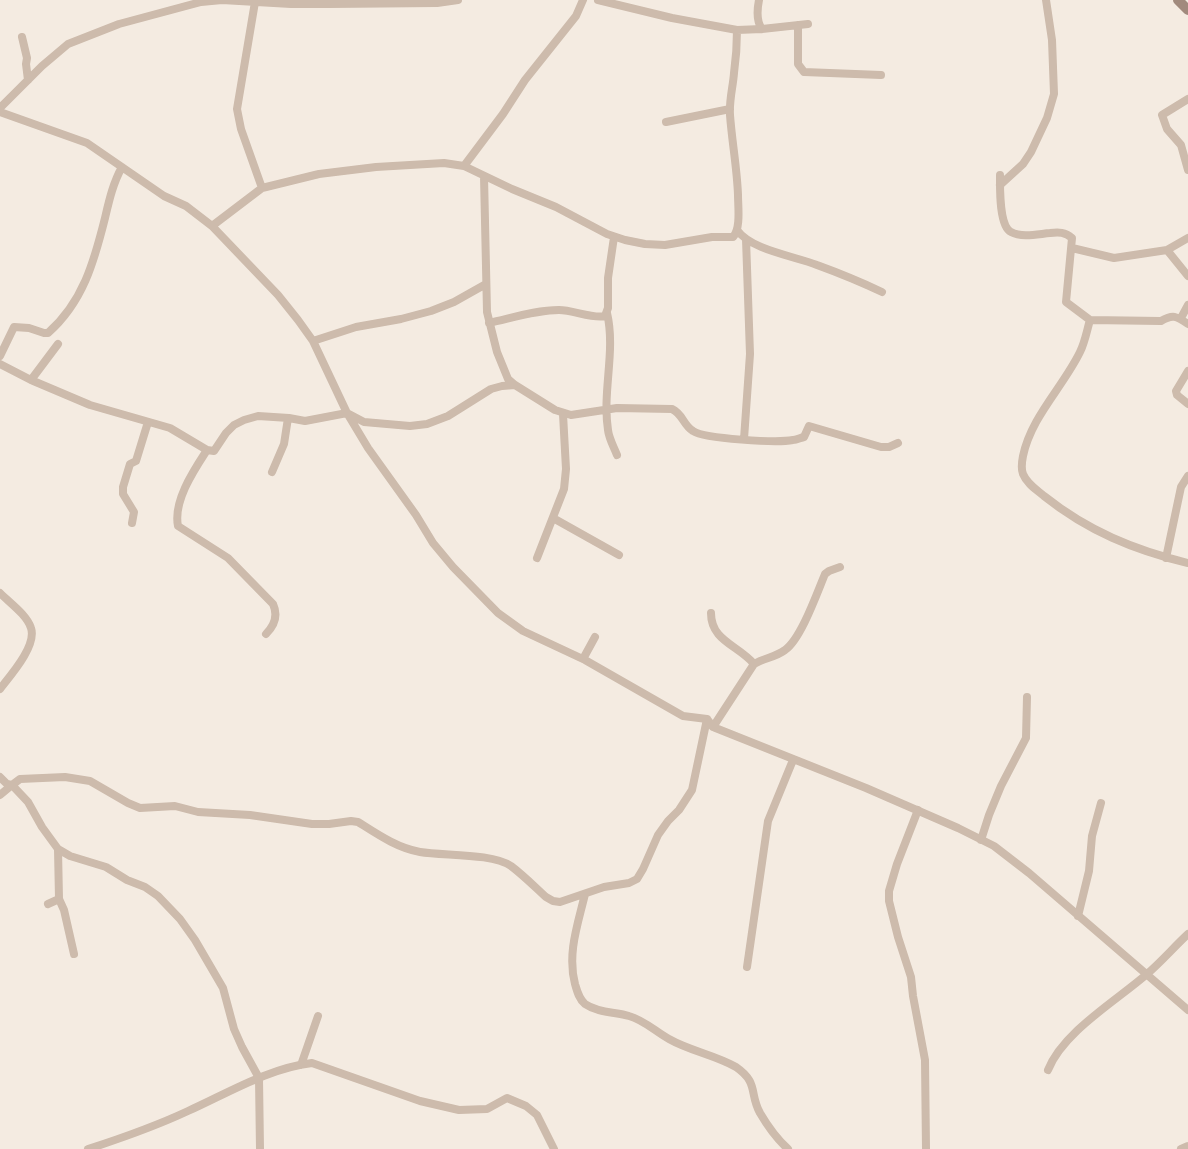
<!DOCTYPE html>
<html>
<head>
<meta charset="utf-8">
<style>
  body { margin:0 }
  canvas { display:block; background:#f4ebe1 }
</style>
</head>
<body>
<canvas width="1188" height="1149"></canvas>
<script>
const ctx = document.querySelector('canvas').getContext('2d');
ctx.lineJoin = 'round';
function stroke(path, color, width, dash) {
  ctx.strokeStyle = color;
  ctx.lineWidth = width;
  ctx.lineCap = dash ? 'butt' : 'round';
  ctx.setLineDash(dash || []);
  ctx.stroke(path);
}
const street = new Path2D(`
  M598,0L672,18L737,30L762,29L808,24
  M759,0C757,10 756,21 762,29
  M255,2L237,109L241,129L262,188
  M798,25V64L804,72L881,75
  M22,37L27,58L26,64L28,80
  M1188,99L1162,115L1167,129L1181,145L1188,170
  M0,108L42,66L68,44L119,24L201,2L222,0L291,4H329L437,3L458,0
  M0,112L87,143L164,196L186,206L212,226L278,295L298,320L313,341L347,413L368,448L416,515L433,543L453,567L498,613L523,631L585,660L683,716L707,719L713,727L866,788L958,828L994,846L1029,873L1188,1010
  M666,122L730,109
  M464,166L503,114L525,80L576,16L583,0
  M1000,175C1000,188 999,226 1011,232C1022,238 1038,234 1050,233C1059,232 1065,232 1072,238L1066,302L1090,320L1161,321C1173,314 1176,316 1188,324
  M484,176L487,312L497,352L508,379L515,385L555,410L571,415L617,408L672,409C683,414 683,425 693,431C705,439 777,443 793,440C797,440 800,438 804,437L809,426L881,447H889L898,443
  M1000,185L1023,164L1031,152L1047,118L1054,94L1052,40L1046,0
  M212,226L262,188L319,174L376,167L444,163L464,166L512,189L556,207L607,234L625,240L645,244L665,245L712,237H733C741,228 738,207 738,195C737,168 732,142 730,115C729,100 733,87 734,73C736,59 737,44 737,30
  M737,230C751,250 794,256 817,265C839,273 861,282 882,292
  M1072,248L1114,258L1167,250L1188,238
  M1167,250L1188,276
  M607,313C616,351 602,391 608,430C609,439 614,447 617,455
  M1181,318L1188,305
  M1090,320C1087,330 1085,342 1080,352C1063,387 1031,417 1023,456C1022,461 1021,469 1023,474C1027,484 1037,490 1044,496C1088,531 1134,550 1188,563
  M489,323C512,318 536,310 559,310C573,310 593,319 605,316L608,308V278L614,237
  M313,341L356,327L401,319L431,311L454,302L486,284
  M0,356L14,327L29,328L44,333H48C83,302 94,262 105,218C109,201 113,183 122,167
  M0,364L31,380L90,405L170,428L207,450
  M1188,371L1176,391L1177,395L1188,404
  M31,380L58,344
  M744,439L750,354L746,239
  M272,472L284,444L288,418
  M553,518L619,555
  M132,523L134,512L123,494V487L130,464L136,461L148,422
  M537,558L564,489L566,469L563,414
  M1166,558L1181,487L1188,476
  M0,593C10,603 27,615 31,628C37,646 10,676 0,689
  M711,613C711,641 738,645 754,664
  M266,634C275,625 278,615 273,604L228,558L178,526C173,501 194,470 207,450L214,451L226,433L234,425L244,420L258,416L289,418L305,421L347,413L364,422L410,426L427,424L448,416L491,389L502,386L515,385
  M583,659L595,637
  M713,727L754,664C764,658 776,657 785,650C801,639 817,593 825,574L829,571L840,567
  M0,777L7,784L12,785L20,779L65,777L90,781L128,803L140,808L175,806L198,812L250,815L312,824H329L351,821L358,822C377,834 397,848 420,852C444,856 492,853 511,866C523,875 535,887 546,897L553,901L560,902L604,887L629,883L637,879L643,869L658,835L668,821L679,810L692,790L707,719
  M0,795L12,785L28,802L42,827L58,849L70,856L106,867L127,880L145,887L158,896L180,919L195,940L223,988L234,1029L242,1047L259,1078L260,1149
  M918,810L897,864L889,891V901L898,937L911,977L913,996L925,1060L926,1149
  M981,840L989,815L1001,786L1026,738L1027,697
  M58,849L59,899L64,910L74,954
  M585,894C578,924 567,953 575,984C577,991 579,999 585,1004C598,1013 616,1012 629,1016C644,1020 656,1032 669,1039C690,1051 715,1055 736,1067C759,1083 749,1093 760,1113C767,1125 777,1139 788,1149
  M48,904L59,899
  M1078,916L1089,871L1092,836L1101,803
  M747,967L768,821L793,760
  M301,1065L318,1016
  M1048,1070C1063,1032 1116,1001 1147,974C1161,962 1174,947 1188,934
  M88,1149C122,1138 156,1126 188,1111C228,1093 269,1068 312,1063L420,1101L459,1110L487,1109L507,1098L526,1106L537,1115L554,1149
  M1181,1149L1188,1146`);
const secondary = new Path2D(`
  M1178,0L1188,10`);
stroke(street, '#cdbbac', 8);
stroke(secondary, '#a18a7d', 10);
</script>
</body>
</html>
